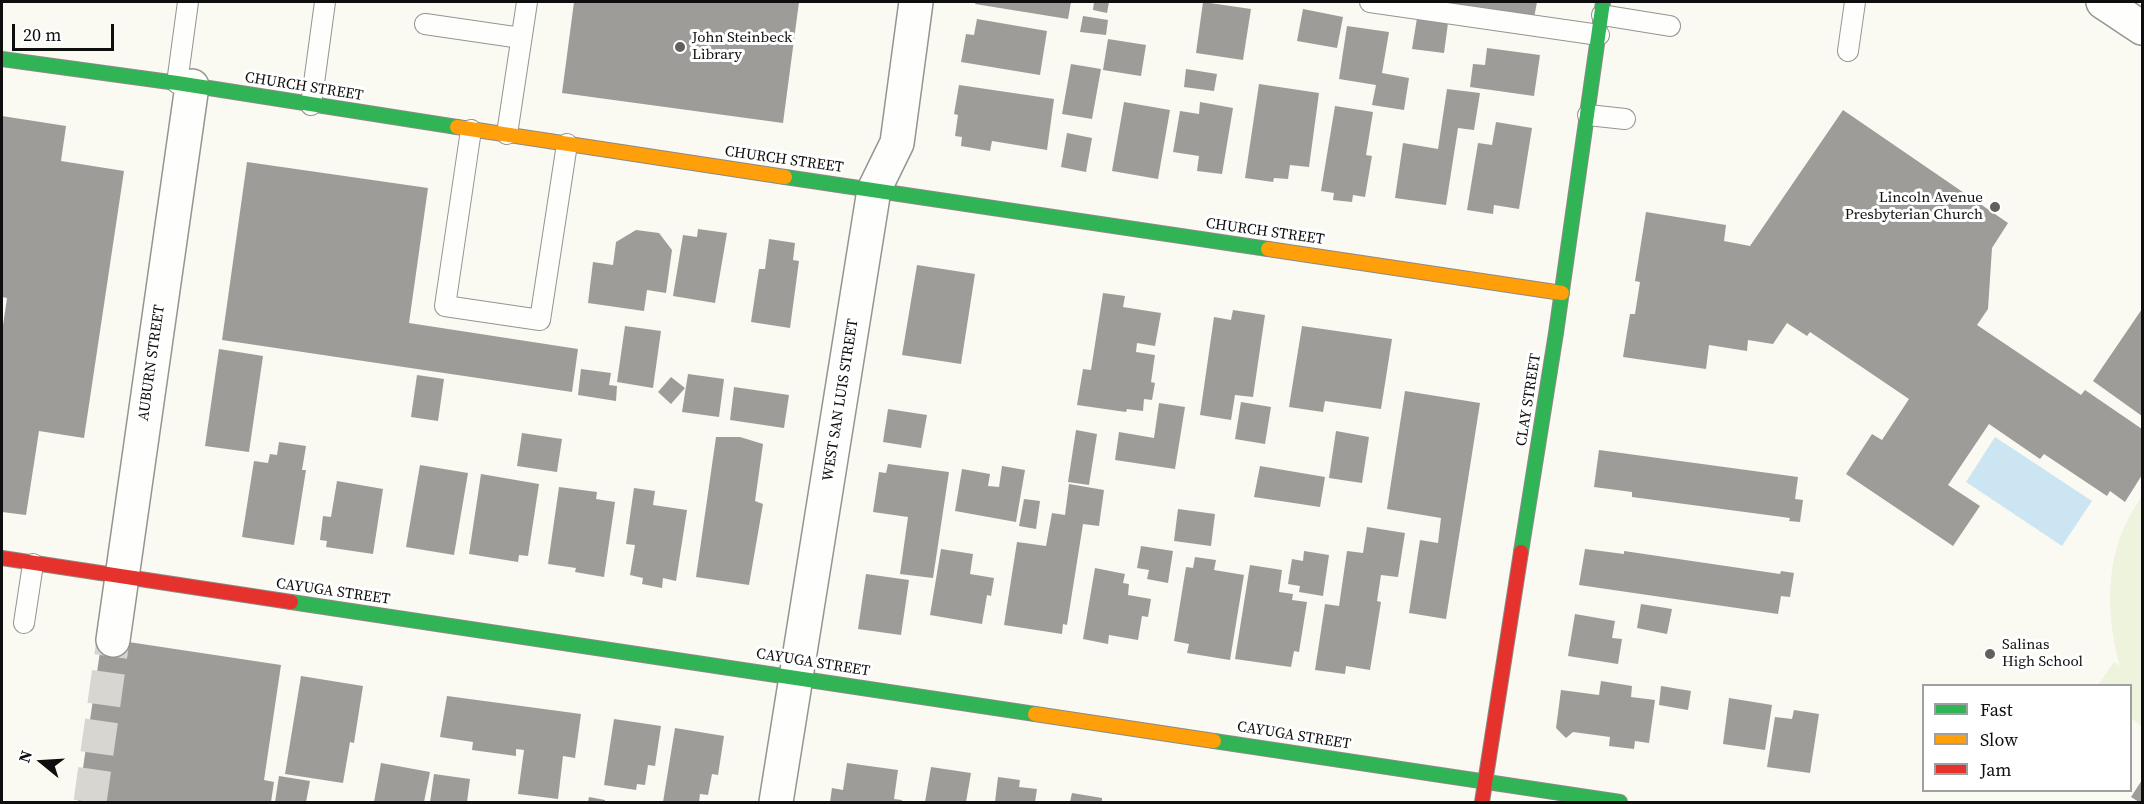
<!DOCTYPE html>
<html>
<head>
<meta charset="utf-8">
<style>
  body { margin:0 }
  #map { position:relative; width:2144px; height:804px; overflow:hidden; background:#faf9f2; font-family:"Source Serif 4",serif }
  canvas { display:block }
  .frame { position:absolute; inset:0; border:3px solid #0e0e0e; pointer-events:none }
  .legend { position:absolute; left:1922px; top:684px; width:210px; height:108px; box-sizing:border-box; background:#fff; border:2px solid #9f9f9f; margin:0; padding:8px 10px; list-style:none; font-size:18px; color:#0e0e0e }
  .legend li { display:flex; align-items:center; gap:12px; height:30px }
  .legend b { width:30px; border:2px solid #9f9f9f }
  .north { position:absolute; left:12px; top:732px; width:60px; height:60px; -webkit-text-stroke:4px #fff; paint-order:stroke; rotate:288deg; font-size:16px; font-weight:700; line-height:24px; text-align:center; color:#0e0e0e }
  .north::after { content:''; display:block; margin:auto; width:21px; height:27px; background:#0e0e0e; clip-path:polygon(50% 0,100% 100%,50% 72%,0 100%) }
  .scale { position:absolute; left:12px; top:24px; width:102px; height:27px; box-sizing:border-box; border:3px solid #0e0e0e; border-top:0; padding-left:8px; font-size:18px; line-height:21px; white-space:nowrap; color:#0e0e0e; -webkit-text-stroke:4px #fff; paint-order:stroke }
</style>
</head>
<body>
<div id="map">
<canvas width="2144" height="804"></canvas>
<div class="frame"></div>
<ul class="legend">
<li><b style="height:8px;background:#30b455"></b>Fast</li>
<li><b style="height:8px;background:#ff9f0a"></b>Slow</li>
<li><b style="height:8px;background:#e5322d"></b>Jam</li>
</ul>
<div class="north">N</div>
<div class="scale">20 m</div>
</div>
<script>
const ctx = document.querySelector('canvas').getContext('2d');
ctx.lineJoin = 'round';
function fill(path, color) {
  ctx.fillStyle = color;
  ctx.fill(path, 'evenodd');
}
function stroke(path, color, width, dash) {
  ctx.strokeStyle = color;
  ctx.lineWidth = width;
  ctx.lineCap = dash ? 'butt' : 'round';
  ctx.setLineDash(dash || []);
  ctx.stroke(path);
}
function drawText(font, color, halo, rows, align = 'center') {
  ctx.font = font + ' "Source Serif 4",serif';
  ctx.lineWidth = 6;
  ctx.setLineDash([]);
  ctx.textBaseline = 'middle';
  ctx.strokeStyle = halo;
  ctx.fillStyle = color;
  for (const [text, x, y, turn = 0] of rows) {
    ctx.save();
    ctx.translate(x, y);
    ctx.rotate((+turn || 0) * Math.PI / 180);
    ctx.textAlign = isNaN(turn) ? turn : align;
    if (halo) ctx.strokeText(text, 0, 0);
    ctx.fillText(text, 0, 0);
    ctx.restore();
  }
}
const pitch = new Path2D(`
  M2142,497V726L2131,718L2130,686L2098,685L2114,662L2120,666C2104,609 2105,546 2142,497Z`);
const water = new Path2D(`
  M1995,437L2092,501L2062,546L1966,482Z`);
const building = new Path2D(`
  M574,2H799L783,123L562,93Z
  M976,2H1071L1068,19L975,4Z
  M1094,2H1109L1107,13L1093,10Z
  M1203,2L1251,9L1243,60L1196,53Z
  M1429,2H1537L1534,18Z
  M1303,9L1343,17L1337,48L1297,41Z
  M1083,16L1108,20L1106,35L1080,32Z
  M1417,18L1448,23L1444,53L1412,49Z
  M977,19L1047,31L1040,75L961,62L966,34L974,35Z
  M1347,26L1389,32L1382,73L1409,78L1404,110L1372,105L1376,85L1339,79Z
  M1108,39L1146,45L1141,76L1103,70Z
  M1487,48L1540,55L1534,96L1470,87L1473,64L1485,65Z
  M1071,64L1101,69L1092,119L1062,114Z
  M1186,69L1217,74L1214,91L1184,87Z
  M1259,84L1319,93L1309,167L1290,165L1288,179L1274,178L1273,182L1245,178Z
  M959,85L1054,99L1047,150L992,141L990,151L961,146L962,137L955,136L958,115L954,114Z
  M1447,89L1480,93L1474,130L1458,128L1446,205L1395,198L1403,143L1438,149Z
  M1124,102L1170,110L1158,179L1112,171Z
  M1200,102L1233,108L1222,174L1197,171L1199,156L1173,152L1180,111L1199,114Z
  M1335,106L1373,112L1366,155L1372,156L1365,197L1353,195L1352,202L1333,200L1334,193L1321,191Z
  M1843,110L2008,223L1992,248L1988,309L1977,325L2081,395L2085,390L2142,429V475L2125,502L2110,491L2107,496L2044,454L2040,459L1989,424L1948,485L1980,506L1953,546L1846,474L1872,434L1882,440L1909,399L1810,332L1807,336L1787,323L1773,344L1748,340L1747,351L1709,345L1706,369L1623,357L1630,314H1635L1640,282L1635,281L1646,212L1726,225L1724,241L1750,246Z
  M2,116L66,126L61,161L124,171L84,438L39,431L26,515L2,512V332L7,298L2,297Z
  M1496,122L1532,128L1519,209L1494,205L1493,214L1467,210L1478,143L1492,145Z
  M1067,133L1092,138L1086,172L1061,167Z
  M247,162L428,188L409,323L578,349L572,392L222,340Z
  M698,229L727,233L715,303L673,296L683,235L697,237Z
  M636,230L659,233L672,250L666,293L647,290L644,311L588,303L593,262L613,265L616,242Z
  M769,239L795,243L793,260L799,261L790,328L751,322L759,269H765Z
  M917,265L975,274L961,364L902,355Z
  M1103,293L1125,296L1123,307L1161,313L1155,346L1137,343L1136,352L1155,355L1151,382L1155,383L1152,400L1144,399L1143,411L1127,409L1126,412L1077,405L1083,369L1091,370Z
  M2142,309V416L2093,381Z
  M1233,310L1265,315L1253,397L1235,395L1231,420L1200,415L1214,317L1231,320Z
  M625,326L661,331L653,388L617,382Z
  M1302,326L1392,339L1381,409L1325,401L1323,412L1289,407Z
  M219,349L263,356L249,452L205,446Z
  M581,369L611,373L609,385L617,386L616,401L578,395Z
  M688,374L724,379L719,417L682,412Z
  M417,375L444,379L438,421L411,417Z
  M671,377L685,388L671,404L658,392Z
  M734,387L789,395L784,428L730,420Z
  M1405,391L1480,403L1446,619L1409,613L1420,540L1438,543L1441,518L1387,509Z
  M1241,402L1271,407L1265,444L1235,439Z
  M1159,403L1185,407L1175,469L1115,460L1119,432L1154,438Z
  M888,409L927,415L921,448L883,442Z
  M1076,430L1097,434L1089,485L1068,482Z
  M1336,431L1369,437L1362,483L1329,478Z
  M522,433L562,439L557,472L517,466Z
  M716,437H740L763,444L755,501L763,504L749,585L696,577Z
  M279,442L306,446L302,470H306L294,545L242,537L254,461L268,463L270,454L277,455Z
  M1599,450L1798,477L1795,499L1803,500L1800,522L1789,521L1790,518L1632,497V492L1594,487Z
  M888,464L949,472L933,578L900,574L908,517L873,512L879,472L886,473Z
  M420,465L468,473L454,555L406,547Z
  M1002,466L1025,470L1016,522L955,511L962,469L990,474L988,486L999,487Z
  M1260,466L1325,477L1320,507L1254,497Z
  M481,474L539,484L528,556L519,555L518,562L469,554Z
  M337,481L383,489L373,554L326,547L327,541L320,540L323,516L331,517Z
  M1069,484L1104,490L1099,526L1083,524L1067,625L1063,624L1062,634L1004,625L1017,542L1046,546L1052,513L1065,515Z
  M559,487L597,492L596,499L615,502L604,577L575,572L576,568L548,564Z
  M634,488L655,491L653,505L687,510L676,581L663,578L662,588L642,584L643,578L630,575L635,545L626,544Z
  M1024,499L1040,501L1036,529L1019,526Z
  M1178,509L1215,514L1211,546L1174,541Z
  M1367,527L1405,533L1398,577L1381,575L1377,601L1381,602L1370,670L1346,666L1345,674L1315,670L1325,604L1339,606L1347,551L1363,553Z
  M1141,546L1173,551L1168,583L1147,579L1149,570L1137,568Z
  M941,549L973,554L970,574L994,578L991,596L987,595L982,624L930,615Z
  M1585,549L1624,554V551L1780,574L1781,571L1794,573L1790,597L1781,596L1778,614L1579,585Z
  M1304,551L1329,555L1323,596L1299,592L1300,586L1288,584L1292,559L1303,561Z
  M1195,557L1216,560L1214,570L1244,575L1230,660L1187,653L1189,644L1174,641L1186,567L1193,568Z
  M1250,565L1282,570L1279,592L1293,594L1292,600L1307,602L1299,652L1294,651L1291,667L1235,659Z
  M1095,568L1125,574L1123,583L1129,584L1128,595L1151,599L1148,617L1142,616L1138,640L1109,635L1108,644L1083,639Z
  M866,574L909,580L901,635L858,629Z
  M1641,604L1672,609L1667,634L1637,628Z
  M1575,614L1615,621L1612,638L1622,639L1618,664L1568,656Z
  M102,638L281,665L264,780L274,782L271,802H78Z
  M301,676L363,686L354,743L350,742L343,783L285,774Z
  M1601,681L1632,686L1631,697L1655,700L1649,743L1635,741L1634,749L1609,746L1610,737L1573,732L1566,738L1556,728L1561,690L1599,695Z
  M1661,686L1691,691L1688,710L1659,705Z
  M447,696L581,714L575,758L563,756L558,799L518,794L524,750L516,749V756L472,750L473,742L440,737Z
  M1729,698L1772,705L1765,750L1723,744Z
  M1794,710L1819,714L1810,773L1767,767L1775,717L1792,719Z
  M614,719L661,726L655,766L648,765L645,785L637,784L636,790L604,785Z
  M675,728L724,736L718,775L712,774L708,795L700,794L699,802H663Z
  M381,763L430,772L424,802H374Z
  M847,763L898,770L894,799L902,800V802H830L832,788L843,790Z
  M931,767L971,773L966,802H925Z
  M434,774L470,779L467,802H430Z
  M279,776L310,781L306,802H275Z
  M998,777L1020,780L1019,787L1037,789L1035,802H995Z
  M2142,780V802H2139L2131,797Z
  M1072,793L1102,798V802H1070Z
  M589,797L605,800V802H588Z`);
const streetTunnel = new Path2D(`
  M90,802L113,640`);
const lane = new Path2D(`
  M1370,2L1599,35
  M1602,15L1670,26
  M425,24L521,38
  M1848,51L1855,2
  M177,83L188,2
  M311,105L325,2
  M1588,115L1625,119
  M471,130L445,306L540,320L567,144
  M507,134L527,2
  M24,623L33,564`);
const street = new Path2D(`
  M2103,2L2142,28
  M113,640L192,86
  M776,802L874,190L897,143L916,2`);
const fast = new Path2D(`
  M2,59L177,83L457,127
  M785,177L1268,249
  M1521,552L1556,333L1603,2
  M291,602L1035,714
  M1214,741L1620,802`);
const slow = new Path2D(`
  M457,127L785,177
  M1268,249L1562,293
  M1035,714L1214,741`);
const jam = new Path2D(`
  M2,558L291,602
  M1482,802L1521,552`);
const markers = [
  [680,47,6,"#61605e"],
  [1995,207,6,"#61605e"],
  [1990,654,6,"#61605e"]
];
const poiNames = [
  ["John Steinbeck",692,38],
  ["Library",692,55],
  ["Lincoln Avenue",1983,198,"right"],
  ["Presbyterian Church",1983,215,"right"],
  ["Salinas",2002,645],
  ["High School",2002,662]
];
const streetNames = [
  ["CHURCH STREET",304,87,9],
  ["CHURCH STREET",784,160,8],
  ["CHURCH STREET",1265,232,8],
  ["AUBURN STREET",152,363,-82],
  ["WEST SAN LUIS STREET",841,400,-81],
  ["CLAY STREET",1529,400,-81],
  ["CAYUGA STREET",333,592,8],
  ["CAYUGA STREET",813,663,9],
  ["CAYUGA STREET",1294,736,9]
];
fill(pitch, '#edf3dd');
fill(water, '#cbe6f2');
fill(building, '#9e9c98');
stroke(streetTunnel, '#d7d6d0', 33, [33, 16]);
stroke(lane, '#949491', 22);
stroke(street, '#949491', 36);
stroke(fast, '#8b8a87', 16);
stroke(slow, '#8b8a87', 16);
stroke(jam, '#8b8a87', 16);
stroke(lane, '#fefefd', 20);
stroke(street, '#fefefd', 33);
stroke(fast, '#30b455', 14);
stroke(slow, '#ff9f0a', 14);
stroke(jam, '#e5322d', 14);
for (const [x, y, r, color] of markers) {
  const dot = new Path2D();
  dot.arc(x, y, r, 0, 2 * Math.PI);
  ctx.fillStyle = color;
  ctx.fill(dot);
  stroke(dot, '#fff', 2);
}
drawText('15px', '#0e0e0e', '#fff', poiNames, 'left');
drawText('15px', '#0e0e0e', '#fff', streetNames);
</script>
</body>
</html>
